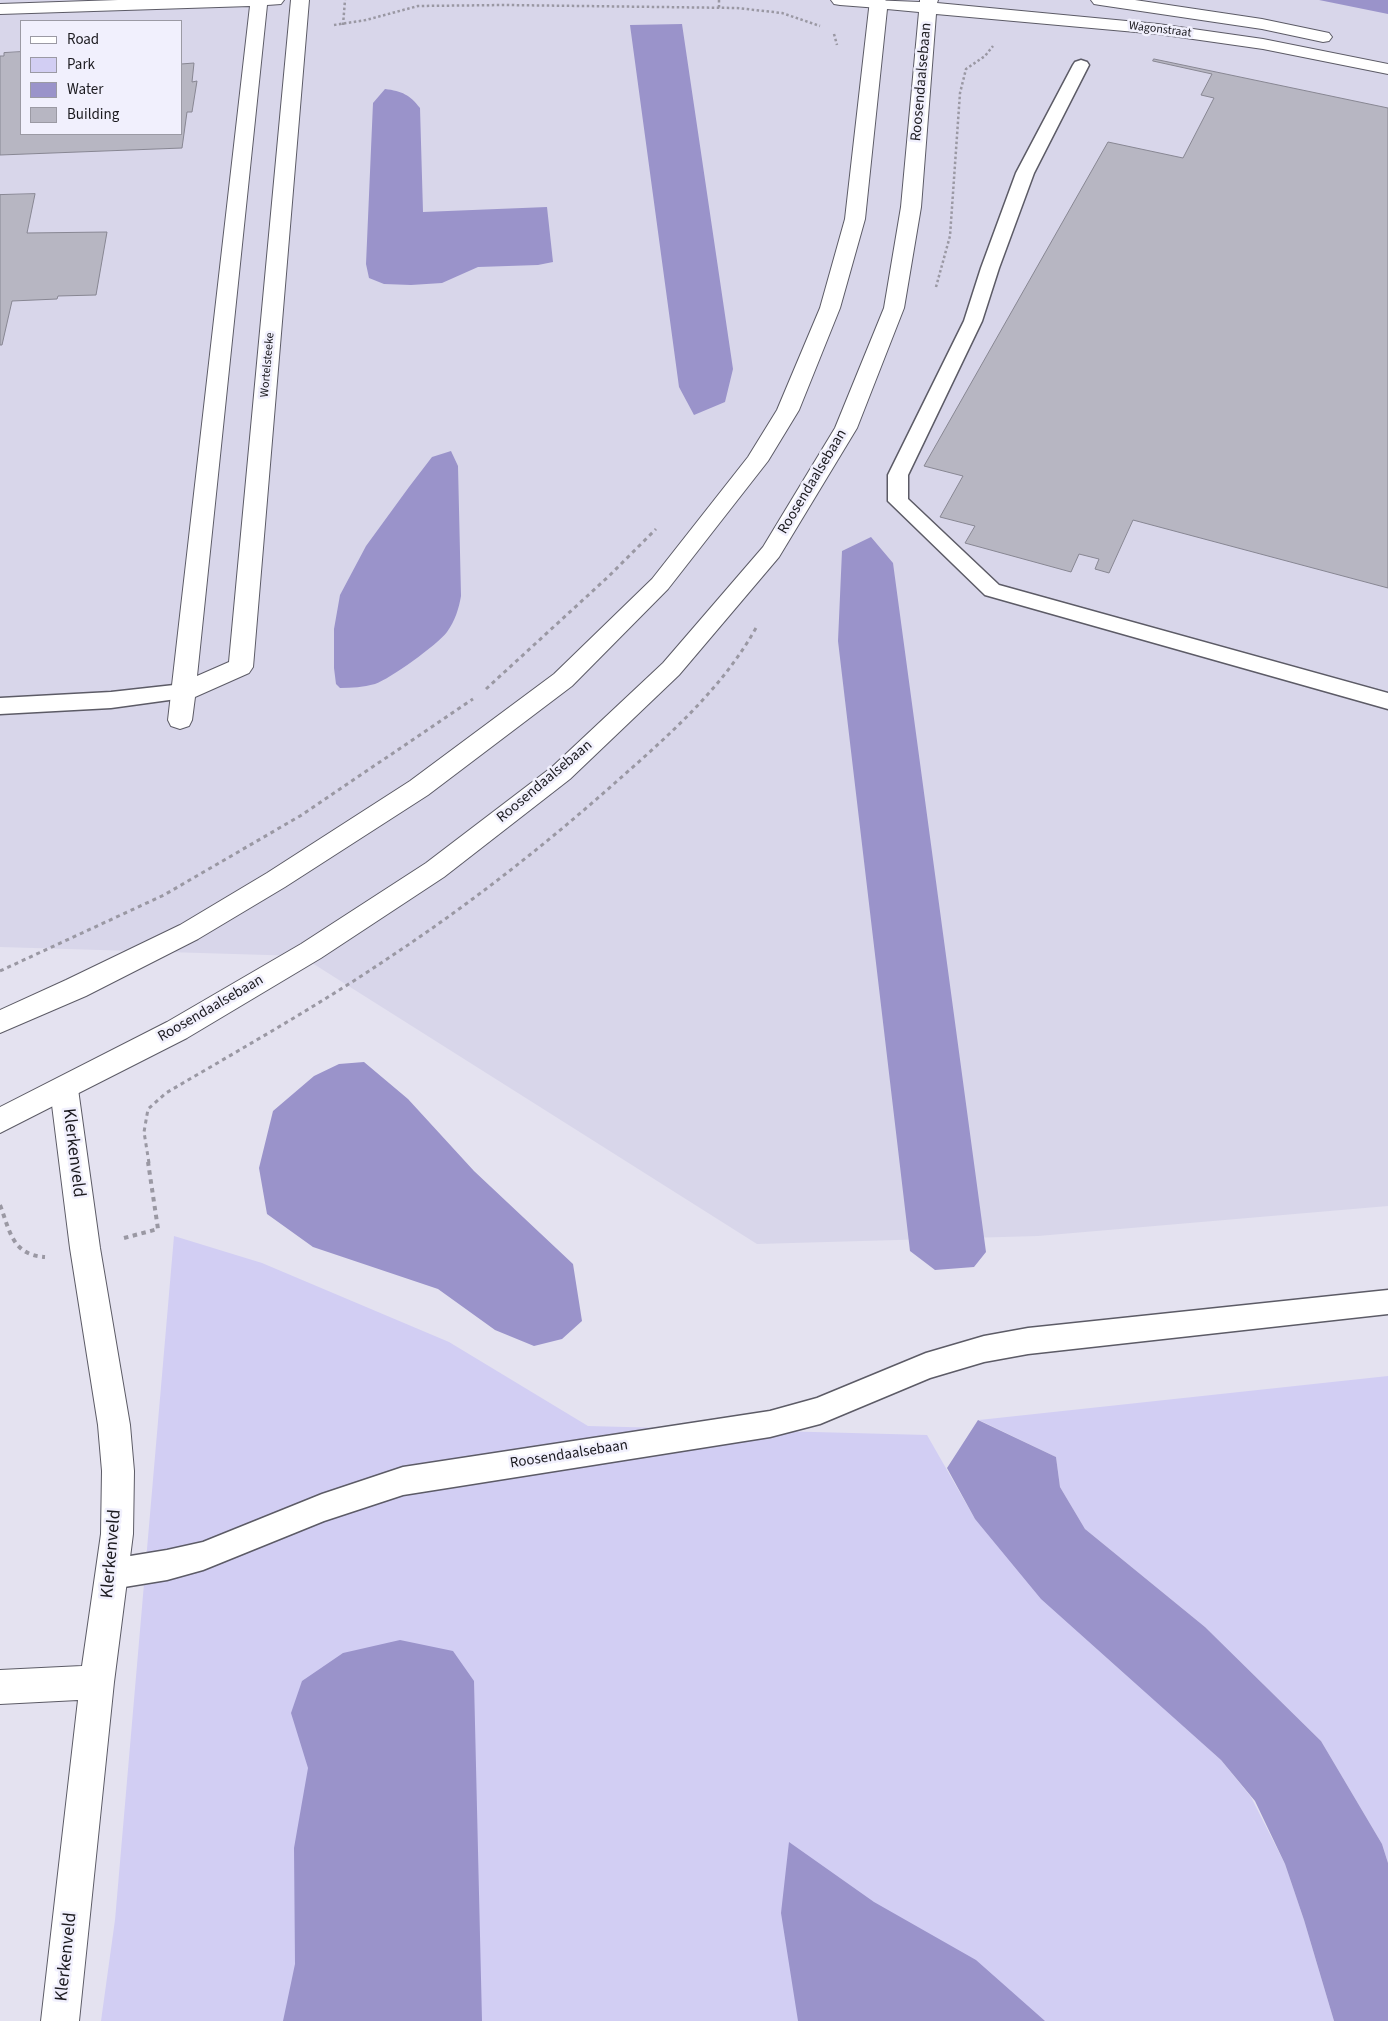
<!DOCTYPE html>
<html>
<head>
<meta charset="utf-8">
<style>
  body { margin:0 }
  #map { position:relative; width:1388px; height:2021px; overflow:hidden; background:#e4e2f0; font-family:"Source Sans 3",sans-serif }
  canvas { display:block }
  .legend { position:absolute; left:20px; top:20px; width:162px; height:115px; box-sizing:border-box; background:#f1f0fd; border:1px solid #9b9aa4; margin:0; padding:6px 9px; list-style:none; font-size:15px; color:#1b1a1f }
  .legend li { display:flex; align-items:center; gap:10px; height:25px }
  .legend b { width:25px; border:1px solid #9b9aa4 }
</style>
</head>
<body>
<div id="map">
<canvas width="1388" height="2021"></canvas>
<ul class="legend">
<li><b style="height:6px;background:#fff"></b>Road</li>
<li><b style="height:14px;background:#d2cef3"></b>Park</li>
<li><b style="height:14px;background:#9a93ca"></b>Water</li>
<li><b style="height:14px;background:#b7b6c2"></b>Building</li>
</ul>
</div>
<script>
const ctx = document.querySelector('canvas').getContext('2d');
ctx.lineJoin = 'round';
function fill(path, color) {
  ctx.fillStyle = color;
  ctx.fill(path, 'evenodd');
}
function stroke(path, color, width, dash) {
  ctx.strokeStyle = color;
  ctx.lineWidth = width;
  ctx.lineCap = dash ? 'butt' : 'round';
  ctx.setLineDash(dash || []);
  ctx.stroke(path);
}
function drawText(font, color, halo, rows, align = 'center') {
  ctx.font = font + ' "Source Sans 3",sans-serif';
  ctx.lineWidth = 5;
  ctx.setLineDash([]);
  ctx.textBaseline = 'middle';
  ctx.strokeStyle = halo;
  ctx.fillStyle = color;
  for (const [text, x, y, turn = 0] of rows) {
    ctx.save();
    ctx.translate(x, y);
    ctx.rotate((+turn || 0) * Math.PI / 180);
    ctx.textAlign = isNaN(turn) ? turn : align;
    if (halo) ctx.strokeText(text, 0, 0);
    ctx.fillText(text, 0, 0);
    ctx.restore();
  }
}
const built = new Path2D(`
  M0,0H1388V1206L1038,1236L757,1244L301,956L0,947ZM21,21H181V134H21Z`);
const green = new Path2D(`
  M174,1236L262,1263L449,1342L588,1426L927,1435L975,1519L1144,1690L1221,1760L1251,1797L1285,1864L1304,1920L1334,2021H101L115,1920Z
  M1388,1376V1863L1382,1844L1321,1741L1205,1627L1085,1529L1060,1487L1056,1457L979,1420Z`);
const water = new Path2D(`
  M1319,0H1388V14Z
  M682,24L733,369L725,402L694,415L679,387L630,25Z
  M385,89C402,91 410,95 420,108L423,212L547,207L553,262L538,265L478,267L442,283L411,285L384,284L369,278L366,264L373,103Z
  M451,451L458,466L461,596C459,608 455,621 447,632C437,645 390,679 375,684C363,687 352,688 340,688L336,684L334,668V629L340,595L366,546L409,487L432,457Z
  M871,537L893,563L986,1252L974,1267L935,1270L910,1251L838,641L842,551Z
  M364,1062L408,1099L474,1171L573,1264L582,1321L562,1339L534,1346L495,1330L438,1289L313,1247L267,1214L259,1168L273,1111L314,1076L339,1064Z
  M978,1420L1056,1457L1060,1487L1085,1529L1205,1627L1321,1741L1382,1844L1388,1863V2021H1334L1304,1920L1285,1864L1255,1801L1221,1760L1041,1599L975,1519L947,1468Z
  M400,1640L453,1651L474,1681L482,2021H283L295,1964L294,1848L308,1768L291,1713L302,1681L343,1653Z
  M789,1842L874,1902L976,1960L1045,2021H798L781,1913Z`);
const building = new Path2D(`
  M21,52V134H181V64L194,63L192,82L197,81L192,112H187L182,148L0,155V56H4V53Z
  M1154,59L1388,108V588L1133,520L1109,573L1095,569L1099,559L1079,554L1071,572L965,543L975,526L940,517L963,476L924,466L1108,142L1183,158L1214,98L1201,95L1212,74L1153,61Z
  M35,194L27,233L107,232L96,295L58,296L57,299L12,301L2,345H0V195Z`);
const pathFar2 = new Path2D(`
  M719,0V8
  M334,25L366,20L418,6L505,5L737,8L782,13L820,26
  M343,25L345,0
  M834,34L837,45
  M936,287L950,236L960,93L966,69L985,56L993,46`);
const pathFar1 = new Path2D(`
  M486,689L609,576L656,529
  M0,971L164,895L300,816L473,699
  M149,1163L144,1132L148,1109L166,1093C239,1050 314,1008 384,961C466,907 543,847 616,782C668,736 721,690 756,628`);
const path = new Path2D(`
  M0,1205C10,1231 12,1255 45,1257
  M124,1238L158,1229L148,1162`);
const service = new Path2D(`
  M1081,60L1087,62L1089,65L1034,173L999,268L982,321L908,475V499L999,585L1388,693V709L985,595L888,501V475L964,321L981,268L1016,173L1073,65L1075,62Z
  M183,684L191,687L194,692L191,697L111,708L0,714V698L111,692Z
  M1388,1290V1314L1028,1354L984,1362L930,1378L820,1424L770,1437L403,1495L324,1521L203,1570L167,1580L112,1589L101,1584L97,1574L101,1564L112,1559L167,1550L203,1542L322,1494L403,1467L770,1411L817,1398L926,1353L984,1336L1028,1328Z`);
const minor = new Path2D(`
  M118,0H284L281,4L267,5L197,676L229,662L291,0H309L253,667L249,673L195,697L192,720L189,726L180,729L171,726L168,720L250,6L0,14V4Z
  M831,0H885L888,3L885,7L879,8L840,5L834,4Z
  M64,1077L74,1081L78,1089L100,1248L130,1425L134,1471L133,1534L114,1682L79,2021H41L78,1700L0,1704V1670L82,1666L101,1534L102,1471L98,1425L70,1248L50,1089L54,1081Z`);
const tertiary = new Path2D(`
  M870,0L920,2V0H938L937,3L1158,24L1263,39L1388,64V74L1263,49L1158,34L936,14L921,207L904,308L857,428L779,557L679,675L570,779L444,877L321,958L187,1038L0,1133V1107L167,1022L301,944L426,863L552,767L663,663L763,547L835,428L884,308L901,207L919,12L887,9L865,219L840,308L799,410L768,461L668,589L572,686L428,795L285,887L198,939L86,996L0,1033V1010L66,980L180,925L267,873L410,781L554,674L652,579L748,457L777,410L820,308L845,219Z
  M1091,0H1135L1262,19L1329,33L1332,37L1329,41L1323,42L1262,29L1100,5L1094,4Z`);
const farStreetnames = [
  ["Wagonstraat",1160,30,7],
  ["Wortelsteeke",268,365,-85]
];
const streetNames = [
  ["Roosendaalsebaan",922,82,-85],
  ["Roosendaalsebaan",813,482,-59],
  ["Roosendaalsebaan",545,782,-40],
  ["Roosendaalsebaan",211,1009,-30],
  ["Roosendaalsebaan",569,1455,-9]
];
const nearStreetnames = [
  ["Klerkenveld",73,1153,83],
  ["Klerkenveld",112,1554,-85],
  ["Klerkenveld",67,1957,-84]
];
fill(built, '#d8d6ea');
fill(green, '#d2cef3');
fill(water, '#9a93ca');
fill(building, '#b7b6c2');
stroke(building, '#888793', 1);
stroke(service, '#5c5b66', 3);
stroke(minor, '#5c5b66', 2);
stroke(tertiary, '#5c5b66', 2);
stroke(pathFar2, '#9a98a3', 2.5, [2.5, 2.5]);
stroke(pathFar1, '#9a98a3', 3, [4, 4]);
stroke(path, '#9a98a3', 4, [4.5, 4.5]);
fill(service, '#fff');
fill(minor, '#fff');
fill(tertiary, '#fff');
drawText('12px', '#1b1a1f', '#f1f0fd', farStreetnames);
drawText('15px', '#1b1a1f', '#f1f0fd', streetNames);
drawText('18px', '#1b1a1f', '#f1f0fd', nearStreetnames);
</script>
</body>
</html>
